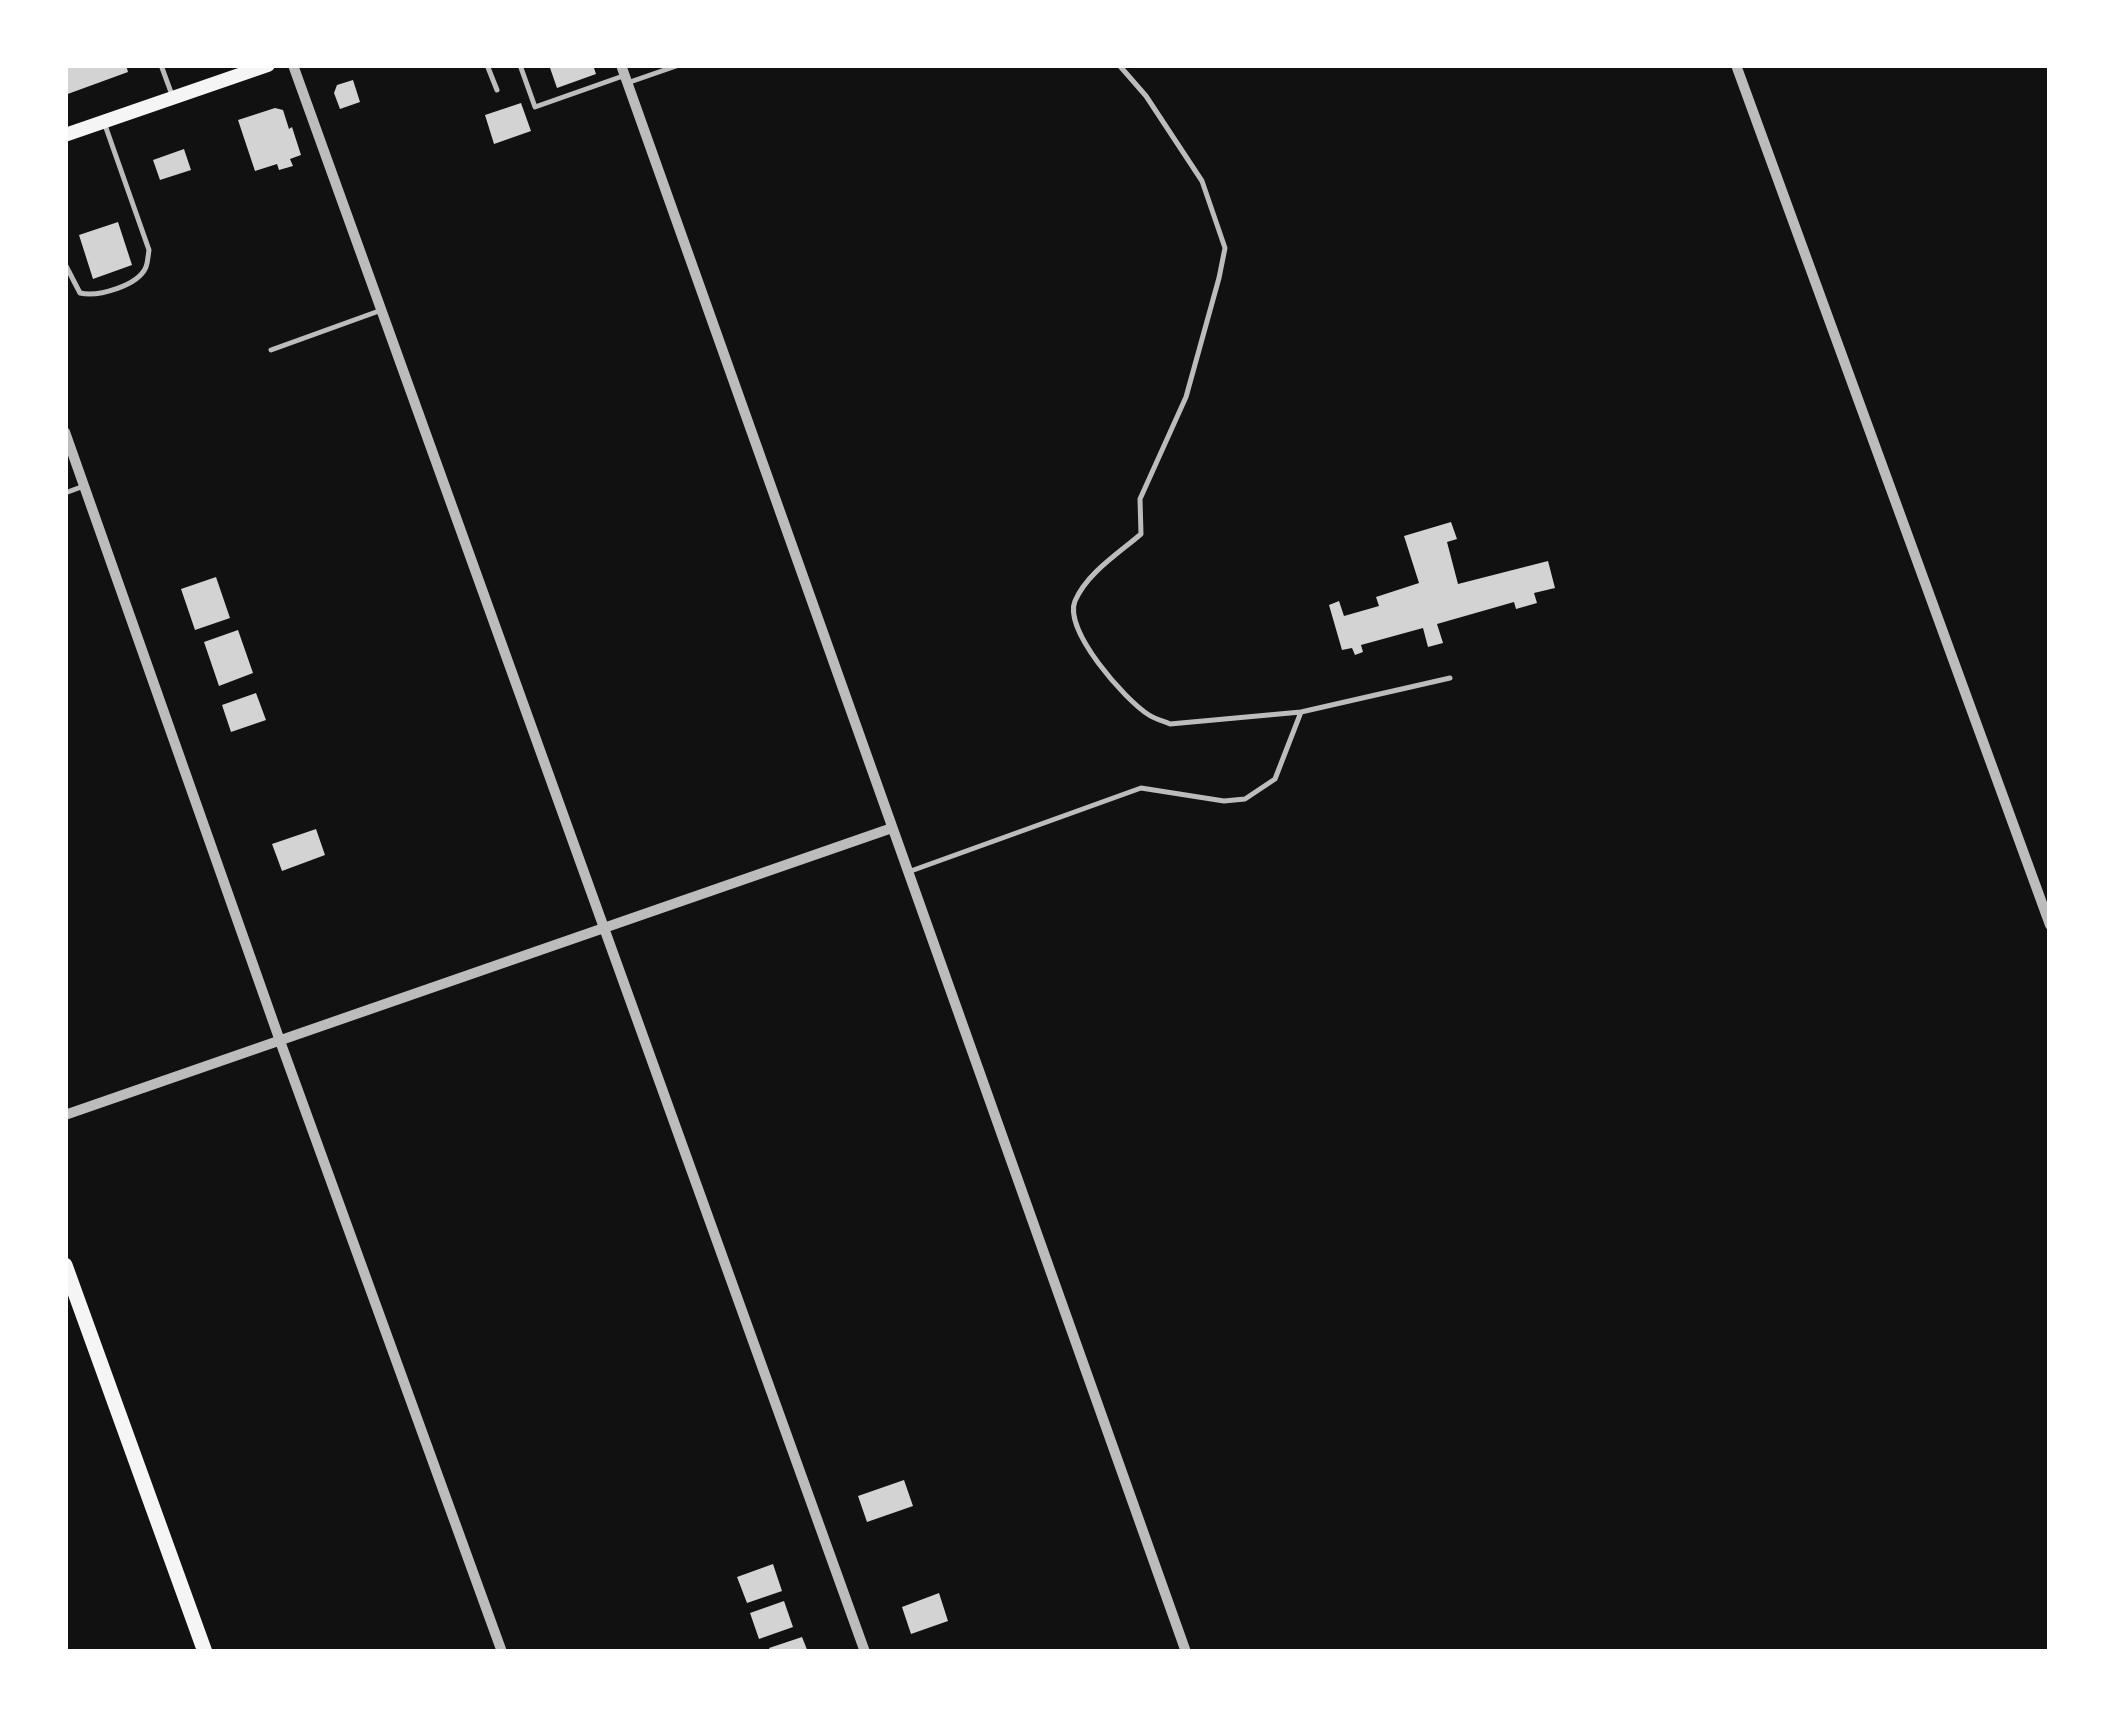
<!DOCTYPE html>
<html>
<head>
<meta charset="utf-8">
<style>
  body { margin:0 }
  #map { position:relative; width:2115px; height:1717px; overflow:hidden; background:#111; font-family:Jost,sans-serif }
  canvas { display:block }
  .frame { position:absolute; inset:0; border:68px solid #fff; pointer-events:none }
</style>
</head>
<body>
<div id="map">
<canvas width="2115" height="1717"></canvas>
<div class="frame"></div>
</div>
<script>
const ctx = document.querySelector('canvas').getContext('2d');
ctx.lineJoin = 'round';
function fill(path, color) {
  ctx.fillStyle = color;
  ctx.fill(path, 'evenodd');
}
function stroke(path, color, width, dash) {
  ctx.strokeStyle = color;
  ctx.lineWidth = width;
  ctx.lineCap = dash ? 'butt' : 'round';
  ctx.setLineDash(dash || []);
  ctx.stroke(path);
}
const building = new Path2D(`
  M65,65H126L128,72L65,95Z
  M549,65H593L596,74L557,88Z
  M353,80L360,102L340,109L334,93L337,85Z
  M521,103L531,131L494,144L485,115Z
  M275,108L283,110L289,129L292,127L301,155L290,159L293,166L279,170L277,164L255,171L238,120Z
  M184,149L191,170L160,180L153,160Z
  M118,222L132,265L93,279L79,235Z
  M1451,522L1457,539L1447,542L1458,584L1548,561L1555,588L1534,593L1537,603L1516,609L1514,602L1437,624L1443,643L1428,647L1423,628L1361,645L1363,652L1355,655L1352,648L1342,650L1329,605L1339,601L1344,616L1379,606L1376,597L1419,583L1404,536Z
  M216,577L230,618L195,630L181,589Z
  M238,630L253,673L219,686L204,642Z
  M256,693L266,720L231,732L222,705Z
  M316,829L325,855L282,871L272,844Z
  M904,1480L913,1506L867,1522L858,1496Z
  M773,1564L782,1591L747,1603L737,1577Z
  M939,1593L948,1621L911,1634L902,1607Z
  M784,1601L793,1627L759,1639L750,1613Z
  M802,1637L808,1652H771L769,1648Z`);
const service = new Path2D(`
  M161,65L172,95
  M487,65L497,90
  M520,65L535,107L623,76
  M1119,65L1146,96L1202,181L1225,248L1219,278L1186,397L1140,499L1141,534C1119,553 1087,573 1075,601C1063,630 1125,700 1149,715C1155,719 1163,721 1170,724L1301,712L1450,678
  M630,82L679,65
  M65,264L80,293C98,297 138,286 146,267C148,261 148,256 149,250L105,125
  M271,350L379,311
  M65,493L84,486
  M908,872L1141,788L1224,801L1245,799L1275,779L1301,712`);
const minor = new Path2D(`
  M293,65L865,1652
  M621,65L1186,1652
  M1736,65L2050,925
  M65,432L280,1041L502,1652
  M65,1115L892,828`);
const secondary = new Path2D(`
  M65,135L268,65`);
const primary = new Path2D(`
  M65,1265L205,1652`);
fill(building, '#d3d3d3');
stroke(service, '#bcbcbc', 5);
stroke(minor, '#bcbcbc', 10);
stroke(secondary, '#f5f5f5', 14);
stroke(primary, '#f5f5f5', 15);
</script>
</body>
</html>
